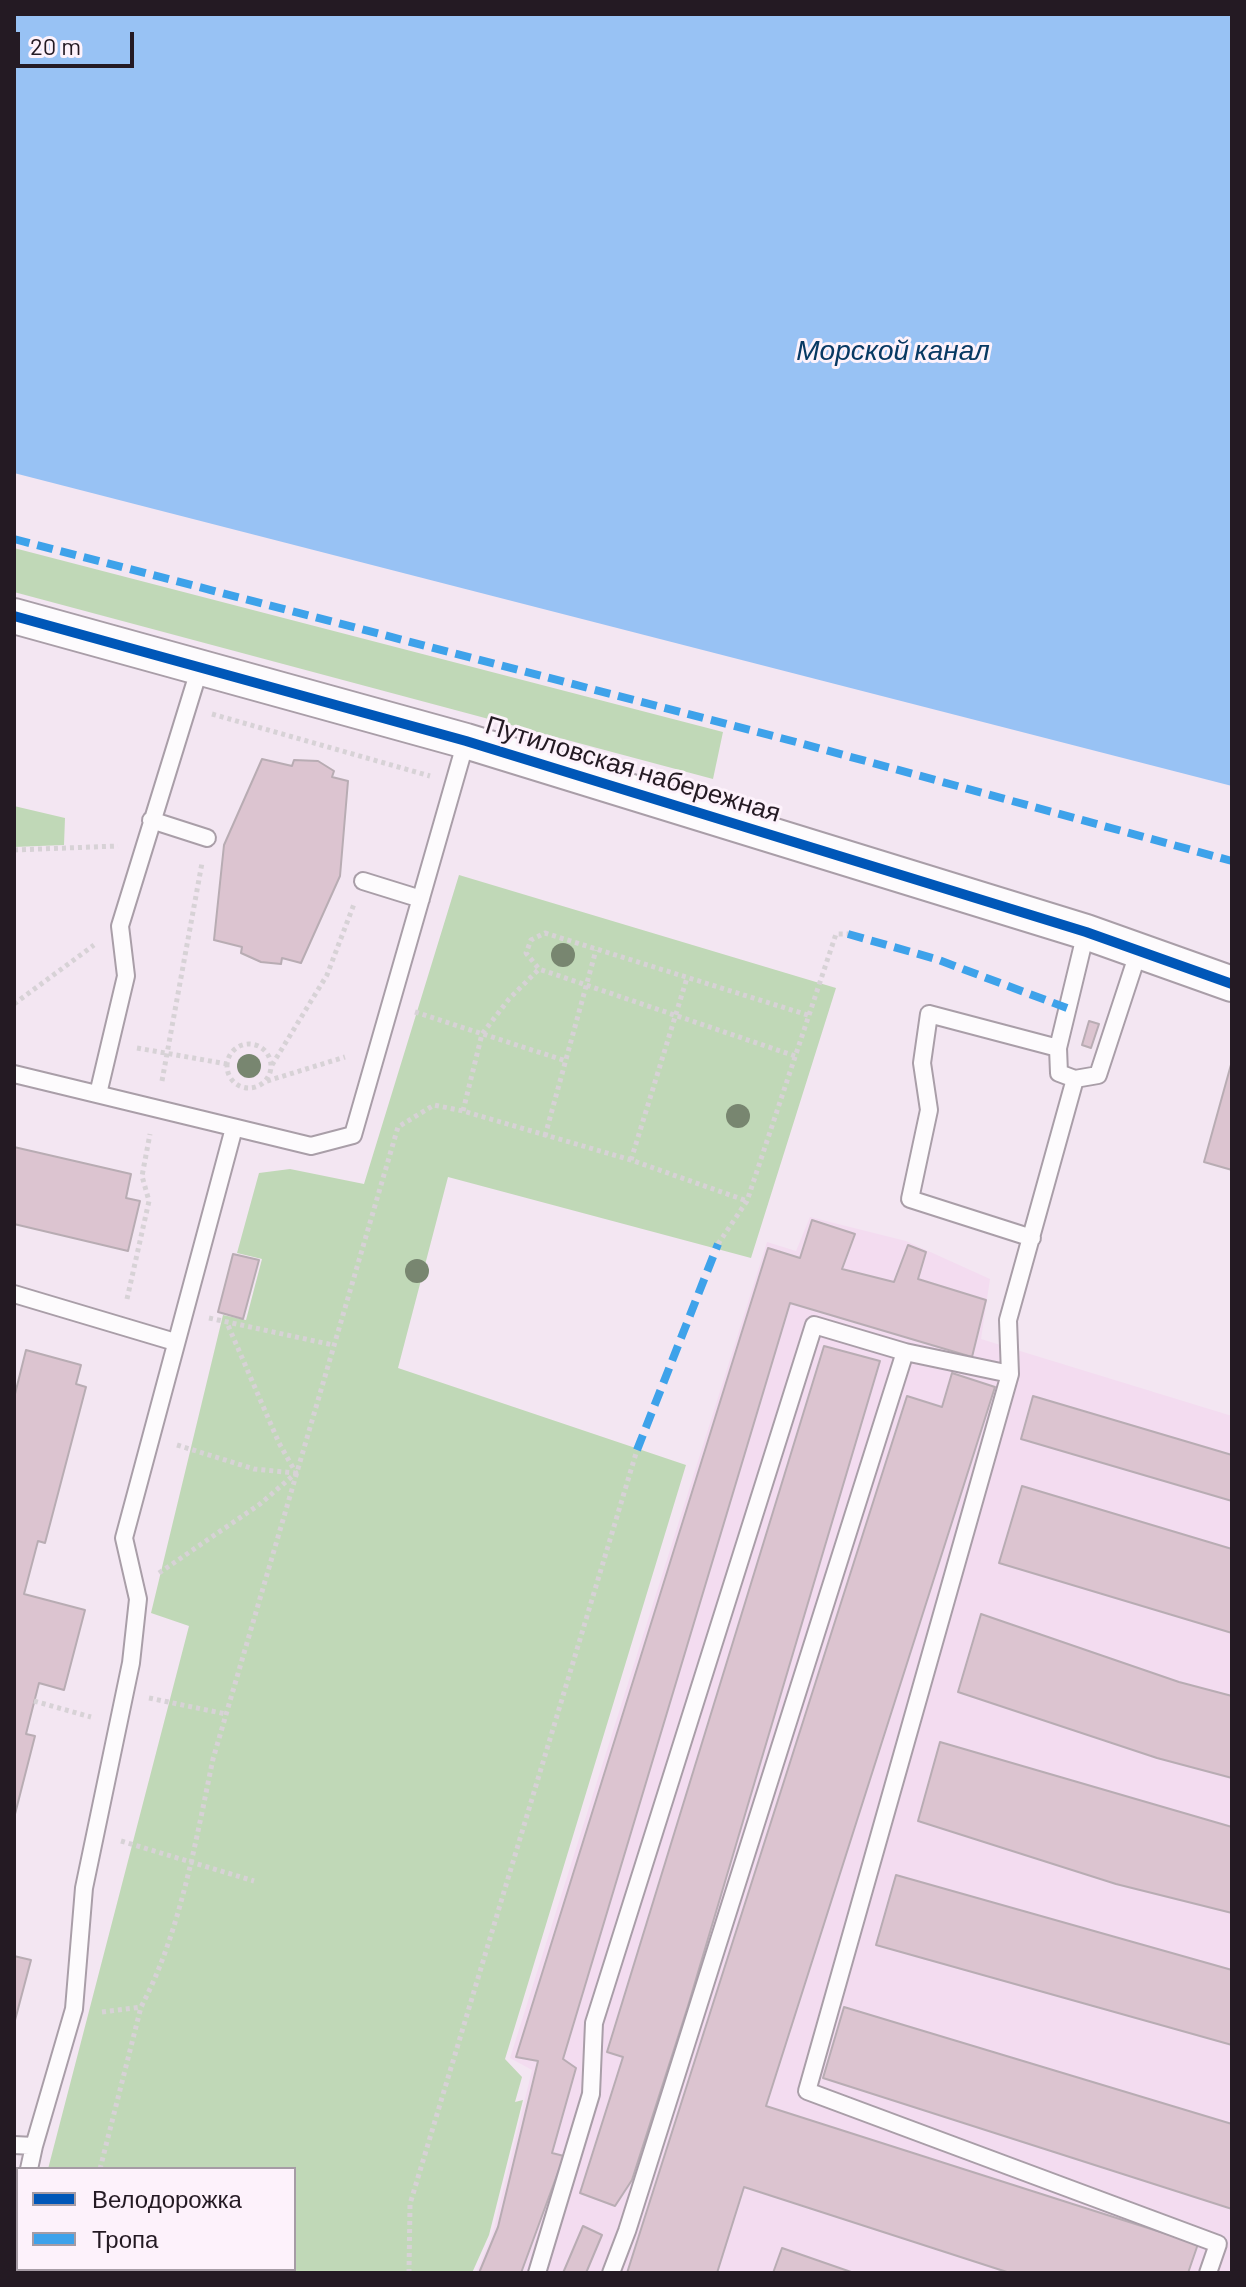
<!DOCTYPE html>
<html>
<head>
<meta charset="utf-8">
<style>
  body { margin:0 }
  #map { position:relative; width:1246px; height:2287px; overflow:hidden; background:#f3e6f2; font-family:Barlow,sans-serif }
  canvas { display:block }
  .frame { position:absolute; inset:0; border:16px solid #241a23; pointer-events:none }
  .legend { position:absolute; left:16px; top:2167px; width:280px; height:104px; box-sizing:border-box; background:#fdf2fb; border:2px solid #a69ca5; margin:0; padding:10px 14px; list-style:none; font-size:24px; color:#241a23 }
  .legend li { display:flex; align-items:center; gap:16px; height:40px }
  .legend b { width:40px; border:2px solid #a69ca5 }
  .scale { position:absolute; left:16px; top:32px; width:118px; height:36px; box-sizing:border-box; border:4px solid #241a23; border-top:0; padding-left:10px; font-size:24px; line-height:28px; white-space:nowrap; color:#241a23; -webkit-text-stroke:6px #fdf2fb; paint-order:stroke }
</style>
</head>
<body>
<div id="map">
<canvas width="1246" height="2287"></canvas>
<div class="frame"></div>
<ul class="legend">
<li><b style="height:10px;background:#0057b8"></b>Велодорожка</li>
<li><b style="height:10px;background:#3ea2ea"></b>Тропа</li>
</ul>
<div class="scale">20 m</div>
</div>
<script>
const ctx = document.querySelector('canvas').getContext('2d');
ctx.lineJoin = 'round';
function fill(path, color) {
  ctx.fillStyle = color;
  ctx.fill(path, 'evenodd');
}
function stroke(path, color, width, dash) {
  ctx.strokeStyle = color;
  ctx.lineWidth = width;
  ctx.lineCap = dash ? 'butt' : 'round';
  ctx.setLineDash(dash || []);
  ctx.stroke(path);
}
function drawText(font, color, halo, rows, align = 'center') {
  ctx.font = font + ' Barlow,sans-serif';
  ctx.lineWidth = 6;
  ctx.setLineDash([]);
  ctx.textBaseline = 'middle';
  ctx.strokeStyle = halo;
  ctx.fillStyle = color;
  for (const [text, x, y, turn = 0] of rows) {
    ctx.save();
    ctx.translate(x, y);
    ctx.rotate((+turn || 0) * Math.PI / 180);
    ctx.textAlign = isNaN(turn) ? turn : align;
    if (halo) ctx.strokeText(text, 0, 0);
    ctx.fillText(text, 0, 0);
    ctx.restore();
  }
}
const built = new Path2D(`
  M810,1217L906,1241L990,1279L981,1339L1232,1416V2273H476L493,2232L532,2070L510,2058L767,1242L796,1251Z`);
const green = new Path2D(`
  M14,548L723,732L713,779L14,592Z
  M14,806L65,818L64,845L14,847Z
  M459,875L836,988L751,1258L448,1177L398,1368L686,1465L505,2059L522,2077L515,2102L523,2100L489,2235L472,2273H21L22,2269H294V2169H48L189,1626L151,1613L223,1315L246,1320L262,1259L237,1253L259,1173L290,1169L364,1184Z`);
const water = new Path2D(`
  M14,14H1232V786L14,473Z`);
const building = new Path2D(`
  M262,759L292,766L294,760L318,761L334,771L332,777L348,781L340,876L301,963L282,958L281,964L261,962L241,953L242,947L214,940L224,845Z
  M1089,1021L1099,1024L1091,1048L1082,1045Z
  M1232,1061V1170L1204,1162Z
  M14,1147L131,1174L126,1198L140,1201L128,1251L14,1224Z
  M812,1220L855,1234L842,1269L894,1282L908,1245L926,1252L918,1279L986,1300L972,1357L790,1303L563,2059L576,2068L552,2153L564,2156L521,2273H479L498,2227L538,2061L516,2057L768,1248L800,1258Z
  M233,1254L259,1260L243,1319L218,1312Z
  M824,1346L880,1361L688,2006L632,2180L615,2206L580,2193L623,2057L607,2052Z
  M26,1350L81,1365L76,1384L86,1387L45,1543L38,1541L24,1594L85,1610L64,1690L39,1683L26,1734L35,1736L14,1818V1398Z
  M952,1373L995,1387L766,2106L1198,2244L1188,2273H1010L744,2187L717,2273H627L907,1396L942,1407Z
  M1033,1396L1232,1455V1501L1021,1439Z
  M1022,1486L1232,1549V1633L999,1563Z
  M981,1614L1179,1682L1232,1696V1778L1157,1758L958,1692Z
  M940,1742L1232,1827V1913L1116,1884L918,1821Z
  M896,1875L1232,1970V2045L876,1945Z
  M14,1956L31,1960L14,2024Z
  M844,2007L1232,2124V2209L823,2078Z
  M583,2226L602,2235L586,2273H563Z
  M782,2248L854,2273H773Z`);
const path = new Path2D(`
  M212,714L430,776
  M14,850L118,846
  M14,1004L94,945
  M415,1012L566,1061
  M227 1066a22 22 0 1 1 44 0a22 22 0 1 1-44 0Z
  M137,1048L227,1064
  M795,1056L539,969L526,953L531,940L545,933L811,1016
  M272,1065L327,975L354,904
  M162,1081L202,863
  M267,1081L345,1057
  M463,1111L482,1034L509,999L539,969
  M545,1136L596,950
  M631,1160L687,978
  M718,1244L747,1201L836,934H848
  M127,1299L149,1201L142,1176L150,1134
  M209,1318L333,1345
  M177,1445L254,1469L295,1473
  M159,1573L260,1504L296,1473L279,1443L227,1323
  M149,1698L226,1714
  M34,1701L91,1717
  M121,1841L254,1881
  M102,2012L141,2007
  M100,2169L141,2007C180,1934 196,1840 213,1759L398,1127L434,1105L463,1111L631,1160L747,1201
  M264,2269L277,2273
  M154,2273L155,2269
  M409,2273L410,2204L637,1450`);
const lane = new Path2D(`
  M151,820L207,838
  M363,881L421,899
  M1086,932L1058,1048L1059,1073L1075,1079L1098,1075L1139,950
  M14,1074L311,1146L353,1135L466,741
  M1075,1079L1008,1320L1010,1374L807,2091L1218,2244L1208,2273
  M98,1094L126,976L120,926L200,667
  M1032,1238L910,1199L929,1110L922,1063L929,1014L1058,1048
  M14,1294L175,1342
  M14,2145L34,2146L74,2009L84,1888L131,1663L138,1599L124,1538L234,1128
  M29,2169L34,2146
  M14,2225L18,2211
  M537,2273L591,2094L594,2023L814,1325L905,1352
  M611,2273L627,2231L905,1352L1010,1374`);
const street = new Path2D(`
  M14,616L466,741L1086,932L1232,984`);
const quiet = new Path2D(`
  M14,539L796,742L1232,861
  M848,934L936,959L1067,1008
  M637,1450L718,1244`);
const cycleway = new Path2D(`
  M14,616L466,741L1086,932L1232,984`);
const trees = [
  [563,955],
  [249,1066],
  [738,1116],
  [417,1271]
];
const streetNames = [
  ["Путиловская набережная",633,769,17]
];
const waterNames = [
  ["Морской канал",893,351]
];
fill(built, '#f3dcf0');
fill(green, '#c0d8b7');
fill(water, '#98c2f4');
fill(building, '#dcc4d0');
stroke(building, '#b8acb3', 2);
stroke(lane, '#a99ea8', 20);
stroke(street, '#a99ea8', 38);
stroke(path, '#d7d2d6', 5, [4, 4]);
stroke(lane, '#fdfbfd', 16);
stroke(street, '#fdfbfd', 34);
stroke(quiet, '#3ea2ea', 8, [16, 8]);
stroke(cycleway, '#0057b8', 10);
ctx.fillStyle = '#788670';
for (const [x, y] of trees) {
  ctx.beginPath();
  ctx.arc(x, y, 12, 0, 2 * Math.PI);
  ctx.fill();
}
drawText('26px', '#241a23', '#fdf2fb', streetNames);
drawText('italic 28px', '#083963', '#fdf2fb', waterNames);
</script>
</body>
</html>
